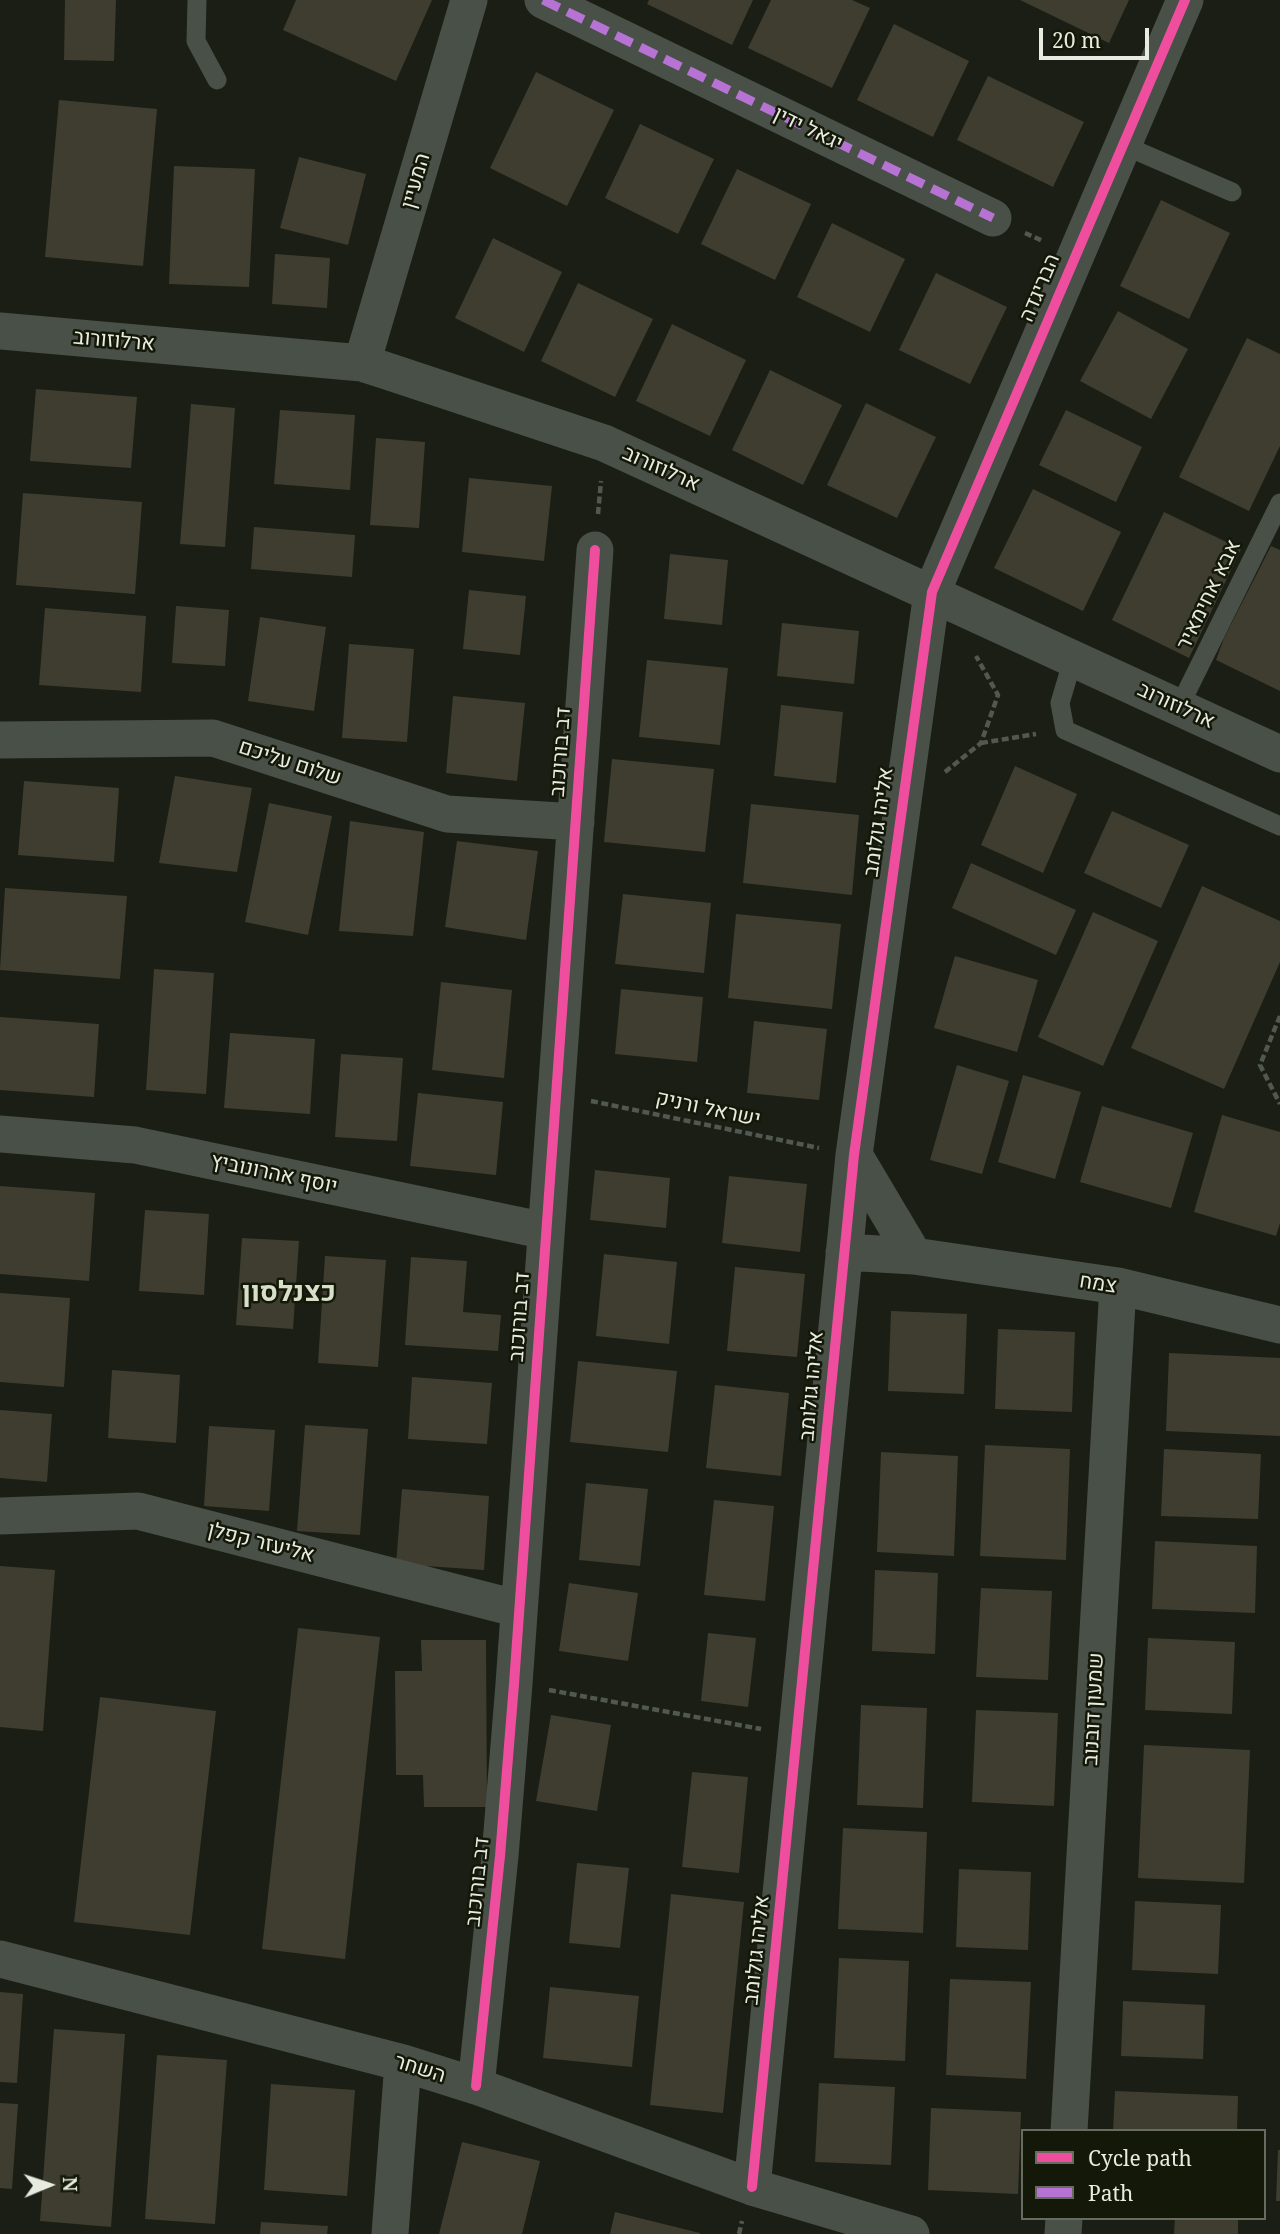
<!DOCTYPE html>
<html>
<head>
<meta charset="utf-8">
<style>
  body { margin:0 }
  #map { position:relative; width:1280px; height:2234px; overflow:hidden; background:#1b1e14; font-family:"Noto Serif",serif }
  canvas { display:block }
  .legend { position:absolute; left:1021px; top:2129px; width:245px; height:91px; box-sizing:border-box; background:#141808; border:2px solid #686c5e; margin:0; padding:9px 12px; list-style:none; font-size:21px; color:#e7ebe0 }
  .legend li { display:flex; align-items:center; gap:14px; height:35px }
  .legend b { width:35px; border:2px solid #686c5e }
  .north { position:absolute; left:14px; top:2150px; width:70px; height:70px; -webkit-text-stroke:5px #141808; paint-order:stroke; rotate:88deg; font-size:19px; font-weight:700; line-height:28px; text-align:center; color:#e7ebe0 }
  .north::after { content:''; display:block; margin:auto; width:24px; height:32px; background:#e7ebe0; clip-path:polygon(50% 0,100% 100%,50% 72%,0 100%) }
  .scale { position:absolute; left:1039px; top:28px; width:110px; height:32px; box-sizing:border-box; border:4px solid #e7ebe0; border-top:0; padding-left:9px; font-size:21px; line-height:24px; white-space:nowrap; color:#e7ebe0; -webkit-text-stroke:5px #141808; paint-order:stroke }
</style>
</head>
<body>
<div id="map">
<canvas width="1280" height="2234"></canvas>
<ul class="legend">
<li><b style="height:9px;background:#ef4d9e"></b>Cycle path</li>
<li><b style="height:9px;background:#b673d3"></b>Path</li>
</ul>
<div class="north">N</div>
<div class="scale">20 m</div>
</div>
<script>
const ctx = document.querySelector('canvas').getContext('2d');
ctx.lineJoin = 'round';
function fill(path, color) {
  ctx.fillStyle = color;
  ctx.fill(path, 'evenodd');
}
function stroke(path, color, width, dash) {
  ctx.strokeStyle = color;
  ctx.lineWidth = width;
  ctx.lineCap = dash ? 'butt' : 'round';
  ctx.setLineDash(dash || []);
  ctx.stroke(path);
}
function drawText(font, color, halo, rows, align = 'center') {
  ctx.font = font + ' "Noto Serif",Heebo,serif';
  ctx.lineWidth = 5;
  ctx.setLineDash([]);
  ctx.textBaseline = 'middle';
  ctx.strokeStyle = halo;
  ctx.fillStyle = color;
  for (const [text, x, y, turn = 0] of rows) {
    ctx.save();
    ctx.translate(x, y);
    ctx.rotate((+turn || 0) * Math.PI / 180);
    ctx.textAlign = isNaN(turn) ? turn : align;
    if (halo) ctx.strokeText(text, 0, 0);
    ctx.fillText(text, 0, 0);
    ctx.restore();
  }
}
const building = new Path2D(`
  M65,0H116L114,61L64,60Z
  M296,0H432L396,81L283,30Z
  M649,0H753L732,45L647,4Z
  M771,0H852L870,8L832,88L748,48Z
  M1020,0H1129L1109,43Z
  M894,24L969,61L933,137L857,100Z
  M536,72L614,110L567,206L490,168Z
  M988,76L1084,122L1053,187L957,140Z
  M59,100L157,109L143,266L45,257Z
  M640,124L714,159L678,234L605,198Z
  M299,157L366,174L348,245L280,228Z
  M174,166L255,169L249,287L169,284Z
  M737,169L811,204L775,280L701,244Z
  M1161,200L1230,233L1189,319L1120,286Z
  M832,223L905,259L870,332L797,297Z
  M493,238L562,272L524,352L455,318Z
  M275,254L330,258L327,308L272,304Z
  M936,273L1007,307L970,384L899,350Z
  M578,283L653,319L615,397L541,361Z
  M1118,311L1188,349L1151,419L1080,381Z
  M672,324L746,360L710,436L636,401Z
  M1247,338L1280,354V446L1249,511L1179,477Z
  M770,370L842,405L803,485L732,450Z
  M36,389L137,397L131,468L30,461Z
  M866,403L936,437L897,518L827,485Z
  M191,404L235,408L225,547L180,544Z
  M280,410L355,415L350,490L274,484Z
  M1066,410L1142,447L1116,502L1039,465Z
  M376,438L425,442L419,528L370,525Z
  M469,478L552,486L544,561L462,552Z
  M1033,489L1121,532L1083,611L994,568Z
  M23,493L142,502L135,594L16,585Z
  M1164,512L1241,549L1189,658L1112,620Z
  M254,527L355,535L352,577L251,569Z
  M1271,546L1280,550V691L1216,660L1224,638Z
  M670,554L728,560L722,625L664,619Z
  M469,590L526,596L520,655L463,649Z
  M176,606L229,610L225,666L172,663Z
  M45,608L146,616L141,692L39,685Z
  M260,617L326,627L314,711L248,701Z
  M782,623L859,631L854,684L777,676Z
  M349,644L414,649L407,742L342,738Z
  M647,660L728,668L720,745L639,737Z
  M453,696L525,703L517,781L446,773Z
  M781,705L843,712L836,783L774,776Z
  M612,759L714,769L705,852L604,842Z
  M1015,766L1077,794L1043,873L981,845Z
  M175,776L252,788L237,872L159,863Z
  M24,781L119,788L114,862L18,855Z
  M269,803L332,816L308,935L245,922Z
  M751,804L859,815L852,895L743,883Z
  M1112,811L1189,845L1161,908L1084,873Z
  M350,821L424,832L413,936L339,931Z
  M457,841L538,851L526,940L445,927Z
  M971,863L1076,910L1056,955L952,908Z
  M1202,886L1280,921V962L1224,1089L1131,1048Z
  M5,888L127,896L120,979L0,970Z
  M623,894L711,903L704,973L615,964Z
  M1093,912L1158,941L1103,1066L1038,1037Z
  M736,914L841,924L832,1009L728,998Z
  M955,956L1038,980L1017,1052L934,1028Z
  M154,969L214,973L206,1094L146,1090Z
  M441,982L512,990L504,1078L432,1070Z
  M621,989L703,997L697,1062L615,1054Z
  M0,1017L99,1024L94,1097L0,1090Z
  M754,1021L827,1029L819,1100L747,1093Z
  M230,1033L315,1039L310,1114L224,1108Z
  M341,1054L403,1058L397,1141L335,1137Z
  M957,1065L1009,1081L982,1174L930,1160Z
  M1023,1075L1081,1092L1055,1179L998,1162Z
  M418,1093L503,1102L496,1175L410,1166Z
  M1102,1106L1193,1133L1171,1208L1080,1182Z
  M1222,1115L1280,1132V1223L1276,1236L1194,1212Z
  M595,1170L670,1178L666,1228L590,1220Z
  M729,1176L807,1184L800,1252L722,1243Z
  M0,1186L95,1193L89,1281L0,1274Z
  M145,1210L209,1214L204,1295L139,1291Z
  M242,1238L299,1241L293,1329L236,1325Z
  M604,1254L677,1262L669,1344L596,1336Z
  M325,1256L386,1260L378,1367L318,1363Z
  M411,1257L467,1261L463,1312L501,1315L498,1351L405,1345Z
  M735,1267L805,1274L797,1357L727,1351Z
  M0,1293L70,1298L64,1387L0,1382Z
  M891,1311L967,1314L964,1394L888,1391Z
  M998,1329L1075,1332L1072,1412L995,1409Z
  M1169,1353L1280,1358V1436L1166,1431Z
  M578,1361L677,1371L668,1452L570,1442Z
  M112,1370L180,1375L176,1443L108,1438Z
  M412,1377L492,1383L487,1444L408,1439Z
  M715,1385L789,1393L781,1476L706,1468Z
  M0,1410L52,1414L47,1482L0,1478Z
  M305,1425L368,1429L360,1535L297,1531Z
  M209,1426L275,1430L269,1511L204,1506Z
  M985,1445L1070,1449L1066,1560L980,1556Z
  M1164,1449L1261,1454L1258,1519L1161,1516Z
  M881,1452L958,1456L954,1556L877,1552Z
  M586,1483L648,1489L640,1566L579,1560Z
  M402,1489L489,1496L484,1570L396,1564Z
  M714,1500L774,1506L765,1601L704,1595Z
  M1155,1541L1257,1546L1255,1613L1152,1609Z
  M0,1566L55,1570L43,1731L0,1727Z
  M875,1570L938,1573L935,1654L872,1651Z
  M569,1583L638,1593L628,1661L559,1651Z
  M981,1588L1052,1591L1048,1680L976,1677Z
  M298,1628L380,1637L345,1959L262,1949Z
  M708,1633L756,1638L748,1707L701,1701Z
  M1148,1638L1235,1642L1232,1714L1145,1710Z
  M421,1640H486L487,1807H424L423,1775H396L395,1671H422Z
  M100,1697L216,1711L190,1935L74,1922Z
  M861,1705L927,1708L923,1808L857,1805Z
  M976,1710L1058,1713L1054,1806L972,1802Z
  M551,1715L611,1725L597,1811L536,1801Z
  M1144,1745L1250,1750L1244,1883L1138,1878Z
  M692,1772L748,1777L739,1873L682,1867Z
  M843,1828L927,1832L923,1933L838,1929Z
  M577,1863L629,1868L620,1948L569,1943Z
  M959,1869L1031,1872L1028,1950L956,1947Z
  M671,1894L744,1902L723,2113L650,2105Z
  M1135,1901L1221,1905L1218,1974L1132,1970Z
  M839,1958L909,1961L905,2061L834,2058Z
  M950,1979L1031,1982L1026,2079L946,2075Z
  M550,1987L639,1996L632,2067L543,2058Z
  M0,1992L23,1994L17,2083L0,2082Z
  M1123,2001L1205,2005L1203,2059L1121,2056Z
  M54,2029L125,2034L111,2227L40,2221Z
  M157,2055L227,2060L215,2224L145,2219Z
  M819,2083L895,2087L891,2165L815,2162Z
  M271,2084L355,2090L347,2196L264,2190Z
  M1115,2091L1238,2096L1237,2131H1113Z
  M0,2103L18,2104L12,2189L0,2188Z
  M931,2108L1021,2112L1018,2194L928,2190Z
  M462,2142L540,2161L522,2234H439Z
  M1278,2150H1280V2201H1276Z
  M615,2212L700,2233V2234H610Z
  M1175,2218H1238V2234H1174Z
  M261,2222L328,2226L327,2234H260Z`);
const path = new Path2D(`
  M1025,233L1043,241
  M598,514L601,481
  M981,743L1036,734
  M945,772L981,743L998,695L976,656
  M1280,1016L1260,1065L1280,1104
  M591,1101L819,1148
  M549,1690L761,1729
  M739,2234L742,2221`);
const service = new Path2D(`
  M197,0L196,41L217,80
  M1123,145L1232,192
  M1073,659L1060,703L1065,730L1280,826
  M1179,707L1280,503`);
const minor = new Path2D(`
  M543,0L993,218
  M0,331L362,363L384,370L604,443L1280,754
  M362,363L469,0
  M0,740L213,738L447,814L576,822
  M0,1134L135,1145L546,1231
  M854,1155L914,1256
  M844,1252L914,1256L1118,1286L1280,1325
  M0,1516L138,1511L519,1609
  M0,1959L403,2063L476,2086L752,2187L911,2234
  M476,2086L500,1856L514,1684L595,550
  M1069,2131L1118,1286
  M752,2187L854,1155L932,592L1185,0
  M390,2234L403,2063
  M1063,2234L1064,2218`);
const quiet = new Path2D(`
  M543,0L993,218`);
const cycleway = new Path2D(`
  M476,2086L500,1856L514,1684L595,550
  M752,2187L854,1155L932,592L1185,0`);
const streetNames = [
  ["יגאל ידין",808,129,26],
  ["המעיין",416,181,-74],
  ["הבריגדה",1040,288,-67],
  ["ארלוזורוב",114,341,5],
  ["ארלוזורוב",661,469,24],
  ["אבא אחימאיר",1209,595,-64],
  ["ארלוזורוב",1176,706,25],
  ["דב בורוכוב",561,752,-86],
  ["שלום עליכם",290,763,18],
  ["אליהו גולומב",879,822,-82],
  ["ישראל ורניק",708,1109,12],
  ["יוסף אהרונוביץ",274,1174,12],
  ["צמח",1098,1284,9],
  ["דב בורוכוב",520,1317,-86],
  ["אליהו גולומב",812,1386,-85],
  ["אליעזר קפלן",261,1543,14],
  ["שמעון דובנוב",1094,1709,-87],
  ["דב בורוכוב",478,1882,-84],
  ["אליהו גולומב",757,1950,-84],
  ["השחר",420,2069,17]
];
const districtNames = [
  ["כצנלסון",289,1293]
];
fill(building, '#3e3d30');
stroke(path, '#515850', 4.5, [7, 3.5]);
stroke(service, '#485048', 19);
stroke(minor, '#485048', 37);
stroke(quiet, '#b673d3', 9, [18, 9]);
stroke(cycleway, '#ef4d9e', 10);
drawText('21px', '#e7ebe0', '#141808', streetNames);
drawText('bold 28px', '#d8dfc9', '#141808', districtNames);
</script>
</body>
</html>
